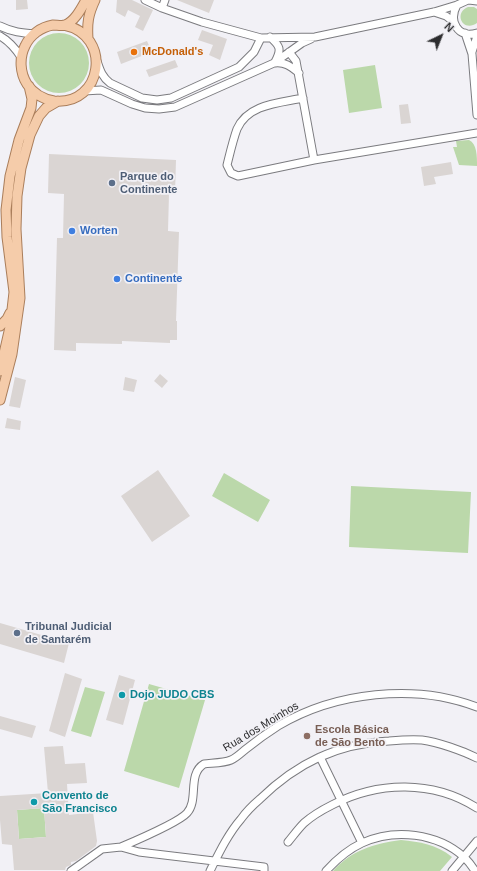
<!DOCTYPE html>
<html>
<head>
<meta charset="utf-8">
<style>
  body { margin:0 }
  #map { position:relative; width:477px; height:871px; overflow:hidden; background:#f2f1f6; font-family:Helvetica,sans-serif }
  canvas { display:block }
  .north { position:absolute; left:421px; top:16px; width:40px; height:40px; -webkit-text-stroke:3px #f2f1f6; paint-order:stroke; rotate:43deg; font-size:11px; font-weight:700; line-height:16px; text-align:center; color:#2d2d2f }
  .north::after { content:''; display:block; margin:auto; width:14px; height:18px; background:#2d2d2f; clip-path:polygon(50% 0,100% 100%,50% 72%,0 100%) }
</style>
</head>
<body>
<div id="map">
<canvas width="477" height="871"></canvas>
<div class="north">N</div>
</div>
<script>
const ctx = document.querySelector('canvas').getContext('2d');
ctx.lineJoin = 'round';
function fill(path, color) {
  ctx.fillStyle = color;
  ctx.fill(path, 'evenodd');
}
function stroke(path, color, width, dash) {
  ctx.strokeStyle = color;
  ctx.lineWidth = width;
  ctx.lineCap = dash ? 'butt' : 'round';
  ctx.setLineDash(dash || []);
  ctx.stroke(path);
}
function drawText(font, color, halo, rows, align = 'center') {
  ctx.font = font + ' Helvetica,sans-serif';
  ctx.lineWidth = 3.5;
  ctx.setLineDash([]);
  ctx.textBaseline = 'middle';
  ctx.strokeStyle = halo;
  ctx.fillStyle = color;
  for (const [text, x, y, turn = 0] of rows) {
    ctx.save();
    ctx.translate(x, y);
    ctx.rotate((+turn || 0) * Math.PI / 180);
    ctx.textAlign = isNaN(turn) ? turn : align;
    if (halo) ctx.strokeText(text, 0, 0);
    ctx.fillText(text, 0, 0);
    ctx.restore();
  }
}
const green = new Path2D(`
  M468,7H474L477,9V23C463,33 453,13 468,7Z
  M29 63a30 30 0 1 1 60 0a30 30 0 1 1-60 0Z
  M375,65L382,108L349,113L343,70Z
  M469,140C477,144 477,156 477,166L459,165L453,147H457L456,141Z
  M224,473L270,500L258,522L212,496Z
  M351,486L471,492L468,553L349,547Z
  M149,684L205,700L179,788L124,771Z
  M85,687L105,692L91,737L71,731Z
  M44,808L46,837L19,839L17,810Z
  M401,840C420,842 436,844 452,857L440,871H333C352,850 373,844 401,840Z`);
const building = new Path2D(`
  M16,0H27L28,9L16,10Z
  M117,0H132L153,10L143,31L135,27L140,16L128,10L125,17L116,12Z
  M177,0H214L209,13Z
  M202,30L227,39L220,60L209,55L213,45L198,40Z
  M147,41L152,52L121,64L117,52Z
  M175,60L178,67L149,77L146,70Z
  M408,104L411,123L401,124L399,105Z
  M49,154L176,160L175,194H169L168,231L179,232L176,321H177V340H170V343L122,341V344L76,343V351L54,350L57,238H63L64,194L48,193Z
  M451,162L453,174L434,177L436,184L424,186L421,167Z
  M160,374L168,381L162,388L154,381Z
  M15,377L26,380L20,408L9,406Z
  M125,377L137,380L134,392L123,390Z
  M7,418L21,421L20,430L5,428Z
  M158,470L190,516L152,542L121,496Z
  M0,623L69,643L64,663L0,644Z
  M65,673L82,679L65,737L49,731Z
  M119,675L135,680L123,725L106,720Z
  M0,716L36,726L32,738L0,729Z
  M63,746L65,764L85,763L87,783L67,784L69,815L93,812L97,841L96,846L76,861L71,862V865L66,867L65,870H14L12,845L2,844L0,820V796L48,793L44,747ZM44,808L46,837L19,839L17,810Z`);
const minor = new Path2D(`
  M145,0L162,8L202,22L261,38L315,37L434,12L457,5
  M468,0L457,5C448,21 458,39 477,33
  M469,0L477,1
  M162,8L165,0
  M434,12L446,16L454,22
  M0,26C12,32 22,33 35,34
  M465,33L472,54L477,115
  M0,36C9,41 15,48 21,57
  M270,37C280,46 282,49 275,62
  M289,52L296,61L314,160
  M472,52L477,36
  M97,61C100,70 102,77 110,83L142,98L157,100L171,98L239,67L254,52L261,38
  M275,63C285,62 290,66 299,73
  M84,91L101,90L132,104L145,108L159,109L175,107L274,63L302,43L311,39
  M303,98C279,103 248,104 237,129C233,140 230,153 227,165L231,173L238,176L314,160L477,133
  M320,757L362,843
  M288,842C293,836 298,829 304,823C312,816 322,810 332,805C378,781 433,780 477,808
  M121,847C135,841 179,822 187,813C199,800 187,774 204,764C212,763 224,763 231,760C236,758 241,753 246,749C256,741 267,733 278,726C335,692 415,683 477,707
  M71,871L102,849L121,847L139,852L264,867V871
  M210,871C219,853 228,834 241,819C246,812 253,805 260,799C297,763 336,744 389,741C400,740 411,739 422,740C438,742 463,751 477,758
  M326,871C336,860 349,849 362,843C395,828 437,833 464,857C468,861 472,866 475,871
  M452,871L477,841`);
const major = new Path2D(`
  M64,25C113,35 103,106 54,101C43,99 33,93 27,84C20,73 19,58 25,46C30,35 41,27 53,25C57,25 62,26 65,25C75,21 81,9 86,0
  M88,39C87,23 88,15 95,0
  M0,326L7,319L10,313
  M0,371L10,327L14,292L7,237L6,210L10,176L19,140L31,108L32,99L29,86
  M0,400L12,354L20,298L16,229L17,196L21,168L30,135L39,116L46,108L58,101`);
const markers = [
  [134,52,4,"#e8710a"],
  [112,183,4,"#5c6f8a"],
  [72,231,4,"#3f7fe0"],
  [117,279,4,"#3f7fe0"],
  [17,633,4,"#5c6f8a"],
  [122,695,4,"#0f9aa8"],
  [307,736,4,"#8d6e63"],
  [34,802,4,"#0f9aa8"]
];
const foodNames = [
  ["McDonald's",142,52]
];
const serviceNames = [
  ["Parque do",120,177],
  ["Continente",120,190],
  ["Tribunal Judicial",25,627],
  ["de Santarém",25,640]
];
const shopNames = [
  ["Worten",80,231],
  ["Continente",125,279]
];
const cultureNames = [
  ["Dojo JUDO CBS",130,695],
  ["Convento de",42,796],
  ["São Francisco",42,809]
];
const streetNames = [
  ["Rua dos Moinhos",261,727,-31]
];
const educationNames = [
  ["Escola Básica",315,730],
  ["de São Bento",315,743]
];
fill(green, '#bbd8aa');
fill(building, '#dad5d3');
stroke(minor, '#7b7b7f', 9);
stroke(major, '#aa7e5b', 11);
stroke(minor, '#fff', 7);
stroke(major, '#f5ccaa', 9);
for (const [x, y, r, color] of markers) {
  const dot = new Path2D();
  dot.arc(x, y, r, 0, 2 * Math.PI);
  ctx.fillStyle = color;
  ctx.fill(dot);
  stroke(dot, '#f2f1f6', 1.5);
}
drawText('bold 11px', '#c56008', '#f2f1f6', foodNames, 'left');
drawText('bold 11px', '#4e5e75', '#f2f1f6', serviceNames, 'left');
drawText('bold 11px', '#366cbe', '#f2f1f6', shopNames, 'left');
drawText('bold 11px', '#0d838f', '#f2f1f6', cultureNames, 'left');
drawText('11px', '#2d2d2f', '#f2f1f6', streetNames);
drawText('bold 11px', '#785e54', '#f2f1f6', educationNames, 'left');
</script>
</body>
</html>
